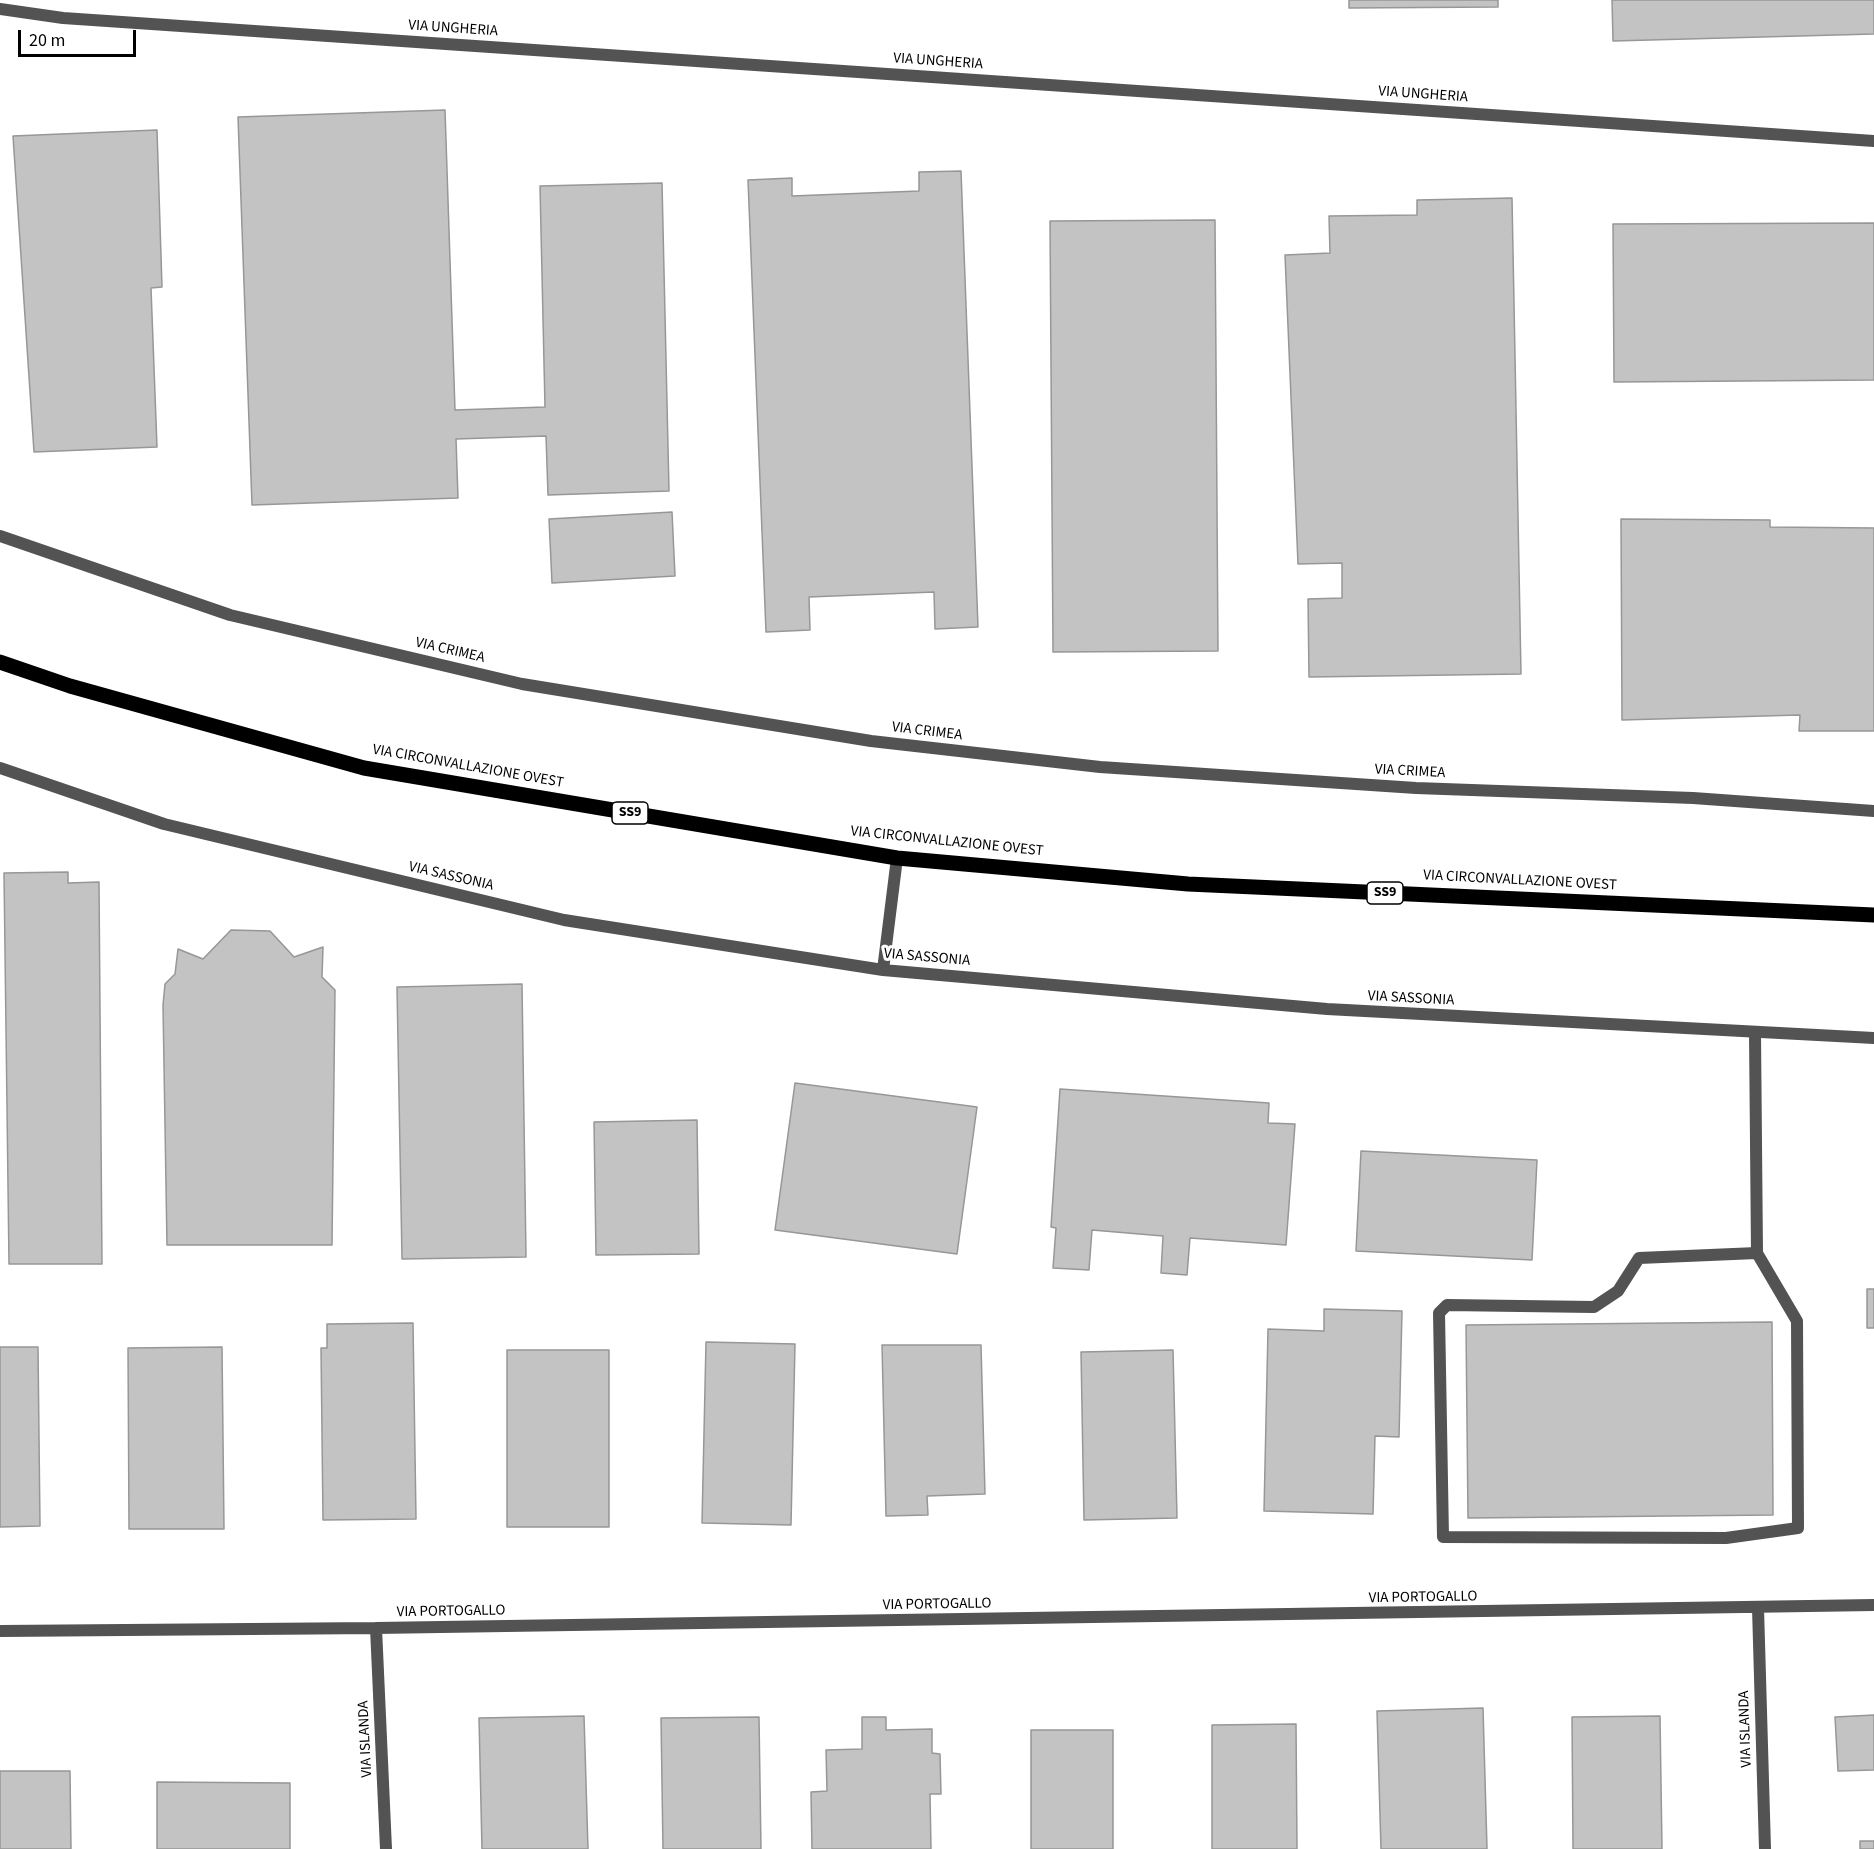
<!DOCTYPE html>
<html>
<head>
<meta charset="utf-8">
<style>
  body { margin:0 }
  #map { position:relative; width:1874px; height:1849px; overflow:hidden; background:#fff; font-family:"Source Sans 3",sans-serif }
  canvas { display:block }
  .scale { position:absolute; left:18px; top:30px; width:118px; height:27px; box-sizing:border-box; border:3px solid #000; border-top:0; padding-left:8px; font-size:18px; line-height:21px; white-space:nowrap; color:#000; -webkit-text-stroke:4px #fff; paint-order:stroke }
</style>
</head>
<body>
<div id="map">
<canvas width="1874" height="1849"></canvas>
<div class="scale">20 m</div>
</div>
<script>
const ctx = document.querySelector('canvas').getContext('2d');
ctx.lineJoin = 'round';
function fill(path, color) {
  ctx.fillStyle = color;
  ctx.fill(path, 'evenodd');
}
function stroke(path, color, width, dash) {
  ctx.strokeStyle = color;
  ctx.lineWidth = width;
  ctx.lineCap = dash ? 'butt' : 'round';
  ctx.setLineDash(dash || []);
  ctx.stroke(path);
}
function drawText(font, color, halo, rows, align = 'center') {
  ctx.font = font + ' "Source Sans 3",sans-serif';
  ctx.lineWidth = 6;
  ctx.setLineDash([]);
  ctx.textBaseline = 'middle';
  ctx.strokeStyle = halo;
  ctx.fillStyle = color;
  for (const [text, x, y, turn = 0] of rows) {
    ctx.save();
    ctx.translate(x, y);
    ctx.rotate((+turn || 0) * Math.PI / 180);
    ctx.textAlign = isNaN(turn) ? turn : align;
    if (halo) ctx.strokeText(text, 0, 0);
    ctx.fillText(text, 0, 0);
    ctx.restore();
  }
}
const building = new Path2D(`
  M1349,0H1498V7L1349,8Z
  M1612,0H1874V34L1613,41Z
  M445,110L455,410L545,407L540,186L662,183L669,491L548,495L546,436L456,439L458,498L252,505L238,117Z
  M157,130L162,287L151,288L157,447L34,452L13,136Z
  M961,171L978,627L935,629L934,592L809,597L810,630L766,632L748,180L792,178V196L919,191V172Z
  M1512,198L1521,674L1309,677L1308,599L1342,598V563L1298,564L1285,255L1330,253L1329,216L1417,215V200Z
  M1215,220L1218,651L1053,652L1050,221Z
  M1874,223V380L1614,382L1613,224Z
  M672,512L675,576L552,583L549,519Z
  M1621,519L1770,520V527L1874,528V731H1799L1800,715L1622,720Z
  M68,872V883L99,882L102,1264H9L4,873Z
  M231,930L270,931L294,957L323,947L322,977L335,990L332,1245H167L163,1005L165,984L175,974L178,949L203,959Z
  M522,984L526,1257L402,1259L397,987Z
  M795,1083L977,1107L957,1254L775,1230Z
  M1060,1089L1269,1103L1268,1123L1295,1124L1286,1245L1190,1238L1187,1275L1161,1273L1163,1236L1092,1230L1089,1270L1053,1268L1056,1228L1051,1227Z
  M697,1120L699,1254L596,1255L594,1122Z
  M1361,1151L1537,1160L1532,1260L1356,1251Z
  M1867,1289H1874V1328H1867Z
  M1324,1309L1402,1311L1399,1437L1375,1436L1373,1514L1264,1511L1268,1329L1324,1331Z
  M1772,1322L1773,1515L1468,1518L1466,1325Z
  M413,1323L416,1519L323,1520L321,1348H327V1324Z
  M706,1342L795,1344L791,1525L702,1523Z
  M882,1345H981L985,1494L927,1496L928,1515L886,1516Z
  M0,1347H38L40,1526L0,1527Z
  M222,1347L224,1529H129L128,1348Z
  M507,1350H609V1527H507Z
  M1173,1350L1177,1518L1084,1520L1081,1352Z
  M1483,1708L1487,1849H1381L1377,1711Z
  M1874,1715V1770L1838,1771L1835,1717Z
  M584,1716L588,1849H482L479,1718Z
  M1660,1716L1662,1849H1573L1572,1717Z
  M759,1717L761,1849H663L661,1718Z
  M862,1717H886V1730L932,1729V1753L940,1754L941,1794H930L931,1849H812L811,1792L827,1791L826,1750L862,1749Z
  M1296,1724L1297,1849H1212V1725Z
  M1031,1730H1113V1849H1031Z
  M0,1771H70L71,1849H0Z
  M157,1782L290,1783V1849H157Z
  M1860,1841H1874V1849H1860Z`);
const service = new Path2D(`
  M1755,1033L1757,1253L1797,1321L1798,1528L1726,1538L1443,1537L1439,1313L1447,1305L1594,1307L1618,1291L1639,1258L1757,1253`);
const minor = new Path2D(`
  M0,9L63,18L1874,141
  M0,536L230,615L522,684L871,741L1100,767L1416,788L1693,798L1874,811
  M0,768L164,824L564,920L883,970L1327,1009L1874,1038
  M883,970L897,858
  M1758,1608L1765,1849
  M376,1628L386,1849
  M0,1631L376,1628L1874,1605`);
const primary = new Path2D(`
  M0,662L70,686L364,768L897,858L1188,884L1874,915`);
const shields = [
  [630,813,36],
  [1385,893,36]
];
const shieldNames = [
  ["SS9",630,813],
  ["SS9",1385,893]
];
const streetNames = [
  ["VIA UNGHERIA",453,29,4],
  ["VIA UNGHERIA",938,62,4],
  ["VIA UNGHERIA",1423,95,4],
  ["VIA CRIMEA",450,651,13],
  ["VIA CRIMEA",927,732,7],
  ["VIA CIRCONVALLAZIONE OVEST",468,767,10],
  ["VIA CRIMEA",1410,772,3],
  ["VIA CIRCONVALLAZIONE OVEST",947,842,6],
  ["VIA SASSONIA",451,877,13],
  ["VIA CIRCONVALLAZIONE OVEST",1520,881,3],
  ["VIA SASSONIA",927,958,5],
  ["VIA SASSONIA",1411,999,3],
  ["VIA PORTOGALLO",1423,1598,-1],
  ["VIA PORTOGALLO",937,1605,-1],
  ["VIA PORTOGALLO",451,1612,-1],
  ["VIA ISLANDA",1746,1729,-92],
  ["VIA ISLANDA",366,1739,-93]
];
fill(building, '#c3c3c3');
stroke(building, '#979797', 1.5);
stroke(service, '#535353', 12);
stroke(minor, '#535353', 12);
stroke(primary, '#000', 15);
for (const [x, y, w] of shields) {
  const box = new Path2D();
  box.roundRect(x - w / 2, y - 11, w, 22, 4.5);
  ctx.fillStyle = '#fff';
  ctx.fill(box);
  stroke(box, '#000', 1.5);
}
drawText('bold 14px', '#000', null, shieldNames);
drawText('15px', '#000', '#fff', streetNames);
</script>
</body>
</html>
